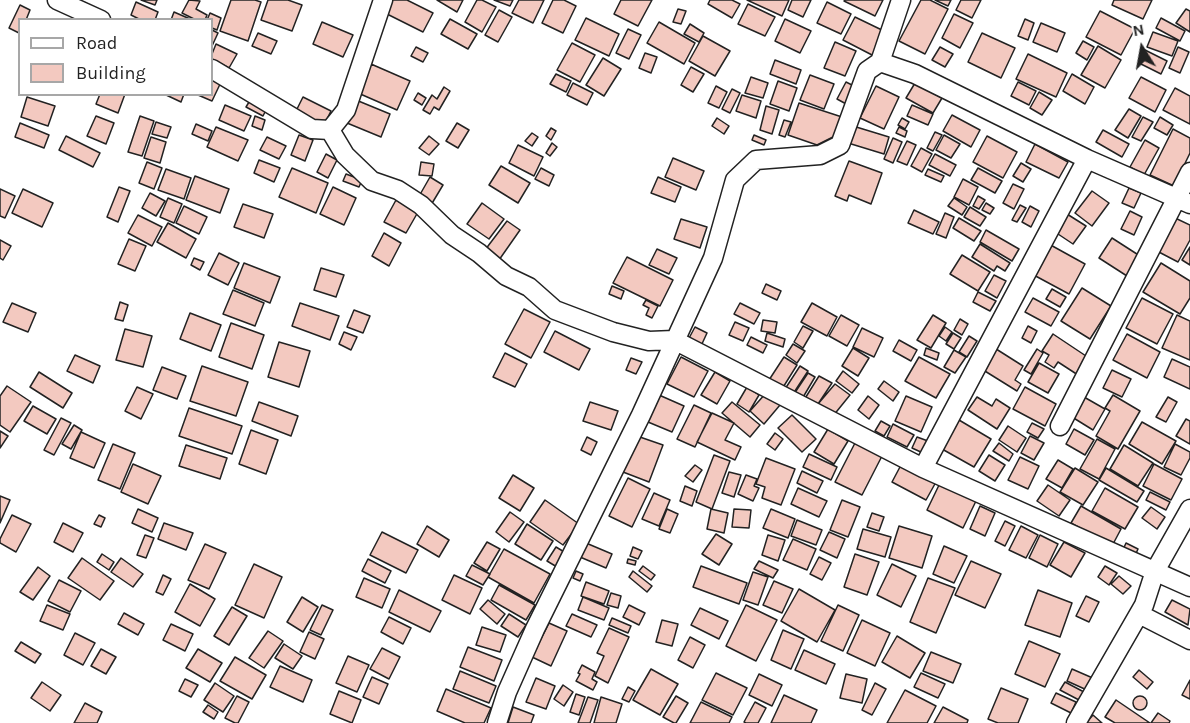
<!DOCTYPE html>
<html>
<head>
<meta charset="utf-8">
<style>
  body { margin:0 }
  #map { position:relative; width:1190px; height:723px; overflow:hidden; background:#fff; font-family:Karla,sans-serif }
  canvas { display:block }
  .legend { position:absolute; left:18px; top:18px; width:195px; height:78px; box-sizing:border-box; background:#fff; border:2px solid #a7a7a7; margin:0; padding:8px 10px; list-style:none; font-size:18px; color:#222 }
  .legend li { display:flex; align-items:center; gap:12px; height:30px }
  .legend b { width:30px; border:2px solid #a7a7a7 }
  .north { position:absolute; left:1112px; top:18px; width:60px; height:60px; -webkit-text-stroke:4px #fff; paint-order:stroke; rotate:349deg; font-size:16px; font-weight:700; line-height:24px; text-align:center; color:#222 }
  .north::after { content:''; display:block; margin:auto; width:21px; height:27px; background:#222; clip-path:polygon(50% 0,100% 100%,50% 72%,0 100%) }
</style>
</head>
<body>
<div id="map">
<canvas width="1190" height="723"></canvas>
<ul class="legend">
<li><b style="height:8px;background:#fff"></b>Road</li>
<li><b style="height:16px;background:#f3c9c0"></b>Building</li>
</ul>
<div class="north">N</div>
</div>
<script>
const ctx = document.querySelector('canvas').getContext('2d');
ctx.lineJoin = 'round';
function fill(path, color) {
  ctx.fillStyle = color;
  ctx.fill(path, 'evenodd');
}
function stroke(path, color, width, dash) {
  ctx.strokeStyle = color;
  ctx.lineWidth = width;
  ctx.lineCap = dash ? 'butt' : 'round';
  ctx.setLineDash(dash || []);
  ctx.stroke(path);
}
const building = new Path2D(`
  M141,0H157L155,5Z
  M189,0L200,1L196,9L207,15L205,20H196L182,13Z
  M231,0H255L261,2L248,41L220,31Z
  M268,0H288L302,5L292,31L261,20Z
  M389,0H407L433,13L423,32L383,12Z
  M437,0H463L457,12Z
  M477,0H482L496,7L482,32L465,22Z
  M494,0H513L510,6Z
  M519,0H544L533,23L512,13Z
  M553,0H564L576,6L563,33L542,23Z
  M621,0H652L638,26L614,14Z
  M710,0H732L740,4L732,18L708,4Z
  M747,0H789L782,16Z
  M792,0H811L803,17L788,10Z
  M845,0H883L875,16L844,1Z
  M921,0H930L948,9L925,54L899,41Z
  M935,0H951L948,6Z
  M961,0H981L972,18L956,10Z
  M1114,0H1152L1143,19L1112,5Z
  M136,2L158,12L155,20H141L131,15Z
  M827,2L851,14L841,34L817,23Z
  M748,4L775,17L765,36L738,24Z
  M20,5L30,10L26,20H20L19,33L9,28Z
  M678,9L686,11L681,24L673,22Z
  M1186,9L1190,11V32L1176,23Z
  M499,10L512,17L498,42L485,35Z
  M1100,11L1135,29L1121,55L1086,37Z
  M174,12L190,19L171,20Z
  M210,13L221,18L217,30L212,28V20H207Z
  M954,14L973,23L960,48L942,38Z
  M855,17L886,32L874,56L843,40Z
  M586,18L619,34L609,56L575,40Z
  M1161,18L1185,31L1180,41L1156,28Z
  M450,19L477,34L468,49L441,34Z
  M785,19L811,31L800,53L775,41Z
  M1025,19L1034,23L1028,40L1018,36Z
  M322,22L353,35L343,57L313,44Z
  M659,22L695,43L684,64L647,43Z
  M1041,23L1065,33L1057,52L1033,42Z
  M690,24L704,33L699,42L684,34Z
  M628,29L641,35L629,59L616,53Z
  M212,30L218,33L212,46Z
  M1153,32L1178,41L1172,56L1147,47Z
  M258,33L277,41L271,54L252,46Z
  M982,33L1015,48L1001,78L968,62Z
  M703,36L730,51L715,76L689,61Z
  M1083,41L1094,47L1087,60L1076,53Z
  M835,42L856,51L845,76L824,68Z
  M572,43L595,55L580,82L557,70Z
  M216,44L237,54L229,68L212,59V54Z
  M1098,46L1121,60L1105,88L1081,75Z
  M416,47L428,53L423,62L411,56Z
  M940,47L953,54L945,67L932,60Z
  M1178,47L1189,52L1180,73L1169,68Z
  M1145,50L1167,61L1161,74L1139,63Z
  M645,53L657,57L651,73L639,68Z
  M1028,54L1067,73L1056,97L1016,79Z
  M603,58L621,69L604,96L586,85Z
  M775,60L801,70L796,84L770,74Z
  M371,64L410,81L397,110L358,93Z
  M691,67L704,74L693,92L681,85Z
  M556,74L571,81L566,92L550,84Z
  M1072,74L1094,87L1085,104L1063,91Z
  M810,75L834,84L824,109L800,100Z
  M212,76L222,80L212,101L198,95L212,94Z
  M751,77L768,83L763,98L745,93Z
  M1141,77L1166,90L1155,112L1129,98Z
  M778,81L797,88L789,111L770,104Z
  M846,82L856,87L848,105L837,99Z
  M1018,82L1036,91L1029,105L1011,96Z
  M573,83L593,93L587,105L567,95Z
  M915,83L942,98L933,113L906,98Z
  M716,86L727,92L719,108L708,103Z
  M876,86L899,97L884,129L860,118Z
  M444,87L450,91L439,110L434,107L430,114L423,110L432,95L437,99Z
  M1175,88L1190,96V124L1163,110Z
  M732,89L740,93L730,113L722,109Z
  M1039,92L1052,100L1042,115L1030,108Z
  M418,93L426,98L422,105L414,100Z
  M100,94H125L118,113L96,104Z
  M164,94H184L181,102Z
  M742,95L761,101L756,118L736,111Z
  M27,97L55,106L48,126L21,117Z
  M252,97L268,106L263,116L246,107Z
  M303,97L331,111L323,127L295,113Z
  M356,100L390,114L381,137L347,123Z
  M799,103L842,117L835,136L817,145L788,135Z
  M225,105L251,116L244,131L219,120Z
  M912,105L933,114L928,125L907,116Z
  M766,106L779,110L772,134L760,130Z
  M1129,109L1141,116L1128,138L1115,130Z
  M952,115L980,130L971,147L943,131Z
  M96,116L114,123L106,144L87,136Z
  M140,116L154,121L142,156L128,152Z
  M255,116L265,120L262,130L252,126Z
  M1143,117L1153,122L1141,141L1132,137Z
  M1160,117L1173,125L1167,135L1154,128Z
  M717,118L729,126L724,134L712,126Z
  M902,118L909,122L905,129L898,125Z
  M784,120L791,122L785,137L779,135Z
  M156,122L171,127L167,138L152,134Z
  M20,123L49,135L44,148L15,137Z
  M457,123L469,130L458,148L446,141Z
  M196,124L212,131L208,141L192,134Z
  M853,126L889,137L884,154L848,143Z
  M216,127L248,140L238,161L207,147Z
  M899,127L907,131L905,137L896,133Z
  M551,128L556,131L551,140L546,136Z
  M1173,129L1190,138V153L1174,186L1150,175Z
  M1103,130L1129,144L1122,157L1096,142Z
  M935,132L942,135L933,151L927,148Z
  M532,133L538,137L532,146L525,141Z
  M299,135L313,140L305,161L291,155Z
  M754,135L766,140L764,145L752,140Z
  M944,135L960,144L951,158L936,150Z
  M66,136L100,153L93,167L59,150Z
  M429,136L439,144L429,155L419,148Z
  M987,136L1017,152L1003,178L973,162Z
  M151,137L166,142L160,163L144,158Z
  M267,137L286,146L279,159L260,150Z
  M893,138L902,142L893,163L884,159Z
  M1145,140L1159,148L1144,175L1130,167Z
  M907,141L916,145L907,165L897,161Z
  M552,143L557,147L550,156L546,153Z
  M1035,144L1068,162L1059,178L1026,162Z
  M518,145L543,157L534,176L509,163Z
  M921,148L932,154L922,172L911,166Z
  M326,154L337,160L328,178L317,172Z
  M935,154L956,165L950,176L929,165Z
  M673,158L704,171L696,190L665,177Z
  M259,160L280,168L274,182L254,173Z
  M849,161L882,173L871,204L849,195L847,201L835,196Z
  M147,162L162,168L154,189L139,183Z
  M421,162L434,164L432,176L419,175Z
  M1021,163L1031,169L1023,182L1013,176Z
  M501,166L530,183L518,203L489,185Z
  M292,168L328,183L316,213L279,197Z
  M541,168L554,175L549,186L535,179Z
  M978,168L1002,181L995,193L971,180Z
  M166,169L191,178L184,199L158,190Z
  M928,169L944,176L941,182L925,175Z
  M346,174L362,180L359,187L343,181Z
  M195,176L229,189L220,213L186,200Z
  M430,177L443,185L431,205L418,198Z
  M658,177L681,187L675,202L651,193Z
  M963,179L978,187L969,205L954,197Z
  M1013,184L1024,189L1014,209L1003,203Z
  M119,187L130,191L118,222L107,217Z
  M333,187L356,198L344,225L320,214Z
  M1129,188L1141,193L1134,208L1122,203Z
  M0,189L15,196L5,218L0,216Z
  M23,189L53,203L42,227L12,213Z
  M1092,191L1109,203L1092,226L1075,213Z
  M150,193L165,201L156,216L142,208Z
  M978,196L985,200L979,209L973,206Z
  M168,198L182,204L174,223L160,217Z
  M954,198L967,207L962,215L948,206Z
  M396,200L418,212L406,233L384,222Z
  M482,203L504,219L489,239L467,224Z
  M986,203L994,208L990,214L982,210Z
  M243,204L273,214L264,238L234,227Z
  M1020,205L1026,208L1017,222L1012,220Z
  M184,206L207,217L199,234L176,223Z
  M1030,206L1039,211L1031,227L1022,222Z
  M970,207L986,217L980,226L964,217Z
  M914,210L939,222L933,234L908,223Z
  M1130,211L1142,217L1134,235L1121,229Z
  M945,213L954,217L946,238L936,234Z
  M1067,214L1086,226L1073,244L1055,232Z
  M138,215L162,227L152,246L128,233Z
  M1173,217L1190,225V240L1178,262L1155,250Z
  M959,218L981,231L974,241L953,228Z
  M681,219L707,227L700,248L674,239Z
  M507,221L520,230L499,260L485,250Z
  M168,223L196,239L186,258L157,242Z
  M986,230L1019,249L1012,261L980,242Z
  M384,233L401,243L389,266L372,256Z
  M1112,238L1140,256L1127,276L1099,258Z
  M129,239L146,246L135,271L118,264Z
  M0,240L11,246L3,260L0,258Z
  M1047,243L1085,264L1069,294L1030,273Z
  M980,244L1010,263L1005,271L997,266L994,271L972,257Z
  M1190,247V265L1182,260Z
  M657,249L677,258L669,274L649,265Z
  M219,253L239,263L228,285L208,275Z
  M962,255L990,272L978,291L950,274Z
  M627,257L673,280L660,306L613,283Z
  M194,258L204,262L200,270L191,265Z
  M244,263L280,277L270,303L234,288Z
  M1161,263L1190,281V298L1180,314L1143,292Z
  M321,268L344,275L336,297L314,290Z
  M994,275L1006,281L997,298L985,291Z
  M766,284L781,291L777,300L762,293Z
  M612,286L624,291L621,299L609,294Z
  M1082,288L1111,306L1090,339L1061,321Z
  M1052,289L1066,297L1060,307L1046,299Z
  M233,290L264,303L255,326L223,314Z
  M978,292L996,301L990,311L973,302Z
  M1033,298L1059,312L1051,326L1025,312Z
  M1142,298L1173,314L1157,344L1126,328Z
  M646,300L658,306L652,318L646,315L649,308L643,305Z
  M120,302L128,305L123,321L115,319Z
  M12,303L36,313L28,332L3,322Z
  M300,303L339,316L330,340L292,326Z
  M740,303L760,313L754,324L734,314Z
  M812,303L837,317L827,336L801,322Z
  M524,309L550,322L531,358L505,344Z
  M354,310L370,316L363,333L347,327Z
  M190,313L221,325L211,351L180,339Z
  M841,315L859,325L847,346L829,336Z
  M933,315L946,323L931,348L917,340Z
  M1177,315L1190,321V360L1162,348Z
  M960,319L968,324L962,335L954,330Z
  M763,320L777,322L775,333L761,331Z
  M735,322L749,328L743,341L729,335Z
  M231,323L264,335L252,369L219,357Z
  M803,326L813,331L803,348L794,342Z
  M1028,326L1037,331L1031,343L1022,338Z
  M695,327L707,333L701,346L688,340Z
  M945,327L952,332L946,341L939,336Z
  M862,328L883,338L874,357L853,347Z
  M125,329L152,336L143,367L116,360Z
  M555,331L590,349L579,370L544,352Z
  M344,332L357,337L351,350L339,344Z
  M767,333L785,339L783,347L765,341Z
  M953,333L961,338L954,349L946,344Z
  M1053,334L1089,358L1078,375L1058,362L1054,368L1045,362L1049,355L1042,351Z
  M1127,334L1160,352L1147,378L1113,360Z
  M969,336L977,341L967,357L959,352Z
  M751,337L767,345L763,353L747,345Z
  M899,340L917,350L911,361L893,351Z
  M279,342L310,351L299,387L268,377Z
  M793,344L805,351L797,363L786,355Z
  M993,347L1023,366L1015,380L1021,384L1017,391L980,368Z
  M853,348L869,358L858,376L842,366Z
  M926,348L939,353L937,360L924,355Z
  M1037,349L1043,353L1031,374L1024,370Z
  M954,350L966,357L955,373L944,367Z
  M505,353L527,364L515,387L493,377Z
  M75,355L100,366L93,383L67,371Z
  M681,357L708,371L694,397L667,384Z
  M784,357L797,365L782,389L769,380Z
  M919,357L950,374L936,398L905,381Z
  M631,358L642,362L636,374L626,370Z
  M1172,359L1190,367V389L1164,377Z
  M1039,363L1059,374L1048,393L1028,382Z
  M202,366L248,382L236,416L190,401Z
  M800,366L808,371L793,394L785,389Z
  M162,367L186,376L177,399L153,390Z
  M1112,370L1131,379L1122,397L1103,388Z
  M843,371L859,384L852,393L836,381Z
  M39,372L72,393L63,408L30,387Z
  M715,372L730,381L717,404L701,395Z
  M808,373L815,377L802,399L794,394Z
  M819,376L832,383L816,407L804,400Z
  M884,381L899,392L893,401L878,389Z
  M835,384L850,395L833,416L818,404Z
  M7,386L31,402L10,432L0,425V396Z
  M137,387L153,394L141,419L125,411Z
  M747,387L759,395L749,412L737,404Z
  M1025,387L1056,404L1045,426L1013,409Z
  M766,393L780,405L764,424L750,411Z
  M659,395L684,406L672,432L648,422Z
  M1113,395L1140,411L1118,449L1096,436L1110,411L1105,408Z
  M868,396L879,405L869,419L858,410Z
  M906,396L932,407L921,432L895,421Z
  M977,397L992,406L996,399L1010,408L997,429L968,410Z
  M1084,397L1105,409L1093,430L1072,417Z
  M1168,397L1177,402L1166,422L1156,417Z
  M259,402L298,416L291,436L252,421Z
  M590,402L618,411L611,430L583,421Z
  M732,402L760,425L750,437L722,413Z
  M694,405L711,413L695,447L677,439Z
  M33,406L56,419L47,434L24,421Z
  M189,408L242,426L232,454L179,436Z
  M712,413L734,423L725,440L741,447L735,460L697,442Z
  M792,415L816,439L802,452L778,428Z
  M61,418L71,423L54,455L44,450Z
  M1186,419L1190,421V444L1176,436Z
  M959,420L991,439L974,467L942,449Z
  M881,421L890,426L884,436L875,431Z
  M1142,422L1176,441L1162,464L1129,444Z
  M1032,423L1044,429L1038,438L1027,432Z
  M893,424L914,435L907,447L887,437Z
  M74,425L82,430L71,449L62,444Z
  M1008,426L1026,438L1017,452L999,440Z
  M828,429L848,441L834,464L814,452Z
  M1074,429L1094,440L1085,455L1066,444Z
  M251,430L278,440L266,474L239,464Z
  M0,431L8,436L0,448Z
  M81,432L105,443L94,468L70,458Z
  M775,433L783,439L775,450L767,444Z
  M637,436L663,445L649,482L623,472Z
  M1030,436L1044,443L1034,460L1021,453Z
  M587,437L597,442L591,455L581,450Z
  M917,437L928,441L923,453L912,448Z
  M1097,439L1115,449L1099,479L1080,469Z
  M855,443L882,456L862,495L835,482Z
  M999,443L1013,454L1009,461L993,451Z
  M113,444L135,453L120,489L98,480Z
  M1175,444L1190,452V458L1181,475L1164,467Z
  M186,445L227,458L220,479L179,466Z
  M1124,445L1153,463L1138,486L1110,469Z
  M809,454L837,467L831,480L803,467Z
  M714,455L730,461L712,509L696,502Z
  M989,455L1005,465L995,481L979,471Z
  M1020,457L1039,466L1028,489L1008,480Z
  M766,458L795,469L781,505L762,498L765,487L756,484Z
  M1058,460L1073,469L1062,488L1046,479Z
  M133,464L161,476L148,504L121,492Z
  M1154,464L1182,479L1171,500L1143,486Z
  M695,465L702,470L693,482L685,476Z
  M901,465L936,482L926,500L892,482Z
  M1075,468L1098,482L1083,505L1060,492Z
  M1106,468L1144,491L1137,502L1099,480Z
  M802,471L823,481L817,493L797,483Z
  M729,472L741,475L734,497L722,493Z
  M513,475L534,488L520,511L499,498Z
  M746,475L757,479L754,486L759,488L753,501L738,494Z
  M628,478L650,489L632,527L609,516Z
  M940,483L976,501L963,528L927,510Z
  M1048,485L1070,500L1059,516L1037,501Z
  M685,486L697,491L692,506L680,501Z
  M798,488L827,501L819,517L791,504Z
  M1105,488L1138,507L1125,529L1092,511Z
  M1150,492L1170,502L1166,510L1146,500Z
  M654,493L670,500L659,526L642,519Z
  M0,496L10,500L0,523Z
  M545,500L579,524L563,545L530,522Z
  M842,500L860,507L848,537L830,530Z
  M980,506L995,513L985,536L970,529Z
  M1081,506L1121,529L1112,546L1071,523Z
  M1151,507L1165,517L1157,529L1142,518Z
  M138,509L158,518L152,532L132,523Z
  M667,509L678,514L670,533L659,529Z
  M711,509L728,513L724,533L707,529Z
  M734,509L751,510L749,528L732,527Z
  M771,509L795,519L788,538L763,528Z
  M510,512L524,522L509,542L496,532Z
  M872,513L884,517L879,531L867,527Z
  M12,515L31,524L16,552L0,543V539Z
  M99,515L105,518L101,527L94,524Z
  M797,520L822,530L816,545L791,536Z
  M1005,521L1015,526L1005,546L995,541Z
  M63,523L83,533L73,552L54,542Z
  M164,523L193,533L186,550L158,539Z
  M527,524L553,541L541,560L515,544Z
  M427,526L449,540L439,557L417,544Z
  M899,526L932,536L922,568L889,558Z
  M1021,526L1038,535L1026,558L1009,550Z
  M863,529L891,537L885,557L857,549Z
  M382,532L418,550L406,573L370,555Z
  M829,532L845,539L837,558L820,550Z
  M716,534L732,544L719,565L702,554Z
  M145,535L154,538L146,558L137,555Z
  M768,535L785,540L778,561L762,555Z
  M1040,535L1058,544L1047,567L1029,558Z
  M793,539L816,549L807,570L783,560Z
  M487,542L500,549L487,571L474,563Z
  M1064,542L1085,553L1071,577L1050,565Z
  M586,543L612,554L606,568L580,557Z
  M1126,543L1138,549L1134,558L1122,552Z
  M205,544L226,553L209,589L188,580Z
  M944,546L967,556L954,583L933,574Z
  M556,547L566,553L557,567L547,561Z
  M633,547L642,551L638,559L630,556Z
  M504,549L550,574L534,603L488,577Z
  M102,554L114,562L109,570L97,562Z
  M855,554L879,562L867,595L844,587Z
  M819,557L831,563L822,580L810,574Z
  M82,558L114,581L100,600L68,578Z
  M121,558L143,574L133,587L111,572Z
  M368,559L391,571L385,583L362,571Z
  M628,559L636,561L635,565L627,563Z
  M759,561L778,570L773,578L754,569Z
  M971,561L1001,574L985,608L955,595Z
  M254,564L282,577L264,618L235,605Z
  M892,564L916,576L901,607L877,595Z
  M472,565L490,574L483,585L466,576Z
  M643,566L655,575L651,580L639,571Z
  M701,566L747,583L739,604L693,587Z
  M1105,566L1117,573L1109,585L1098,577Z
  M38,567L50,576L33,600L20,592Z
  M576,571L583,574L580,581L573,578Z
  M633,571L652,586L647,592L629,577Z
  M753,572L768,577L758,605L743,600Z
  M163,575L171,579L163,595L156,592Z
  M454,575L482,588L470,614L442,600Z
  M1119,576L1131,586L1123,594L1111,584Z
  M364,578L390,589L382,608L356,597Z
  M928,578L955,588L936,633L910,622Z
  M59,580L81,591L70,612L48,601Z
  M774,581L793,589L782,613L763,605Z
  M586,582L609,591L604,604L581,596Z
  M190,584L215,599L200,626L175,612Z
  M499,585L535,605L526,620L491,600Z
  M799,589L835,610L817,642L781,621Z
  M399,590L441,611L430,632L389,612Z
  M1038,590L1072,603L1060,637L1025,625Z
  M611,593L621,596L618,608L607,605Z
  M1086,596L1099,602L1089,622L1076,616Z
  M302,597L318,607L303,632L287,622Z
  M583,597L609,608L604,620L578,610Z
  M488,600L505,614L497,624L480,609Z
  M1172,600L1190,609L1188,625L1165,612Z
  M47,605L70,614L63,630L40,621Z
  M322,605L333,610L321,635L310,630Z
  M629,605L645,613L639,625L623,617Z
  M746,605L777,620L756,661L726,646Z
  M838,605L859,615L843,651L821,641Z
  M232,607L247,616L229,645L214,636Z
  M700,608L728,621L719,639L691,625Z
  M124,613L144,624L138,635L118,624Z
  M509,614L526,625L518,637L501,626Z
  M572,614L597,625L591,637L566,626Z
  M389,617L411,628L403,644L381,632Z
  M612,618L631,626L628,633L609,625Z
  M662,620L678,624L672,646L656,642Z
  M862,620L890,633L875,666L847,653Z
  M549,623L567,631L551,666L532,657Z
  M171,624L193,634L185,651L163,640Z
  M482,627L506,635L500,652L476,645Z
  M609,628L629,637L608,683L595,676L604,656L597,653Z
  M783,630L804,639L791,669L771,660Z
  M268,631L283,641L264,668L249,658Z
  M309,632L324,639L315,659L300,652Z
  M75,633L95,643L83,665L64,655Z
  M897,636L925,653L910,678L882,662Z
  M690,637L705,645L693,668L678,660Z
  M1029,641L1060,654L1045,687L1015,674Z
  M21,642L41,654L35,663L15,651Z
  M284,644L302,656L293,669L275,658Z
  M468,647L502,660L494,681L460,667Z
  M382,648L400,657L389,679L370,669Z
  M101,649L116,657L106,674L91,666Z
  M198,649L222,663L210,682L186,668Z
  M804,650L835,664L826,684L795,670Z
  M931,652L961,664L953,683L923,671Z
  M348,656L369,665L357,692L336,683Z
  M235,657L266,675L252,699L220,681Z
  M582,665L595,672L592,679L597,682L593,690L576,681L580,674L578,673Z
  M280,666L312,680L303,702L270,687Z
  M651,669L678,684L660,715L633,700Z
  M1072,669L1095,679L1089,691L1067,681Z
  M1139,670L1153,682L1147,689L1133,677Z
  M460,671L496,686L489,703L453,689Z
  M716,673L747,688L733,715L702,700Z
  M921,673L945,684L938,698L914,687Z
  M759,674L782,685L772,706L749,695Z
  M846,674L867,679L862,703L840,698Z
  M372,677L388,684L379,704L363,697Z
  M536,678L555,686L546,709L526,702Z
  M185,679L198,685L191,697L179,691Z
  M1190,680V699L1182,695Z
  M42,682L61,695L50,711L31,698Z
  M1065,682L1084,692L1079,700L1060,690Z
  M215,683L234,696L223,712L204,700Z
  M875,683L886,689L872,715L862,710Z
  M563,685L573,692L564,706L554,699Z
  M628,687L635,691L629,702L622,699Z
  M1001,688L1028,699L1018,723H998L988,719Z
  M446,689L491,708L484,723H465L437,711Z
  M905,690L936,706L927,723H887Z
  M339,691L361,700L352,723L330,714Z
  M1056,693L1076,702L1071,713L1051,703Z
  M576,694L585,697L579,715L570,712Z
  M784,695L817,710L811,723H771Z
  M237,696L249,702L238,723H235L225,718Z
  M676,696L688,703L676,723H674L663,717Z
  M1133 703a7 7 0 1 1 14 0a7 7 0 1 1-14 0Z
  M588,697L598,700L590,723H578Z
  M601,697L622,704L616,723H594Z
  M1116,700L1150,723H1115L1105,717Z
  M701,702L732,717L729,723H690Z
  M755,702L766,708L758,723H746L744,722Z
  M85,703L102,712L97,723H74Z
  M208,705L218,712L214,719L203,712Z
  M513,707L534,715L531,723H508Z
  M943,707L968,720L967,723H934Z
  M1158,713L1170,721L1169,723H1151Z
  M1093,715L1102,723H1086Z`);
const minor = new Path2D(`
  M57,0L101,20
  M880,62L915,74L1087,159L1190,204
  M212,69L312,129L330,130L346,110L383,0
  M330,130L345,155L372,181L398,190L421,205L452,235L479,253L506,276L529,287L555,310L613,332L649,341L674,340L923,468L1190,587
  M1060,426L1190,172
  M923,468L1087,159
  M1139,614L1190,640
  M497,723L507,692L535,629L641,415L713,258L735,180L756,160L820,155L840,145L867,71L880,62L901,0
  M1076,723L1144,605L1155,571L1190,509`);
fill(building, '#f3c9c0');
stroke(building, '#222', 1.5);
stroke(minor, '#222', 21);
stroke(minor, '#fff', 18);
</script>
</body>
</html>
